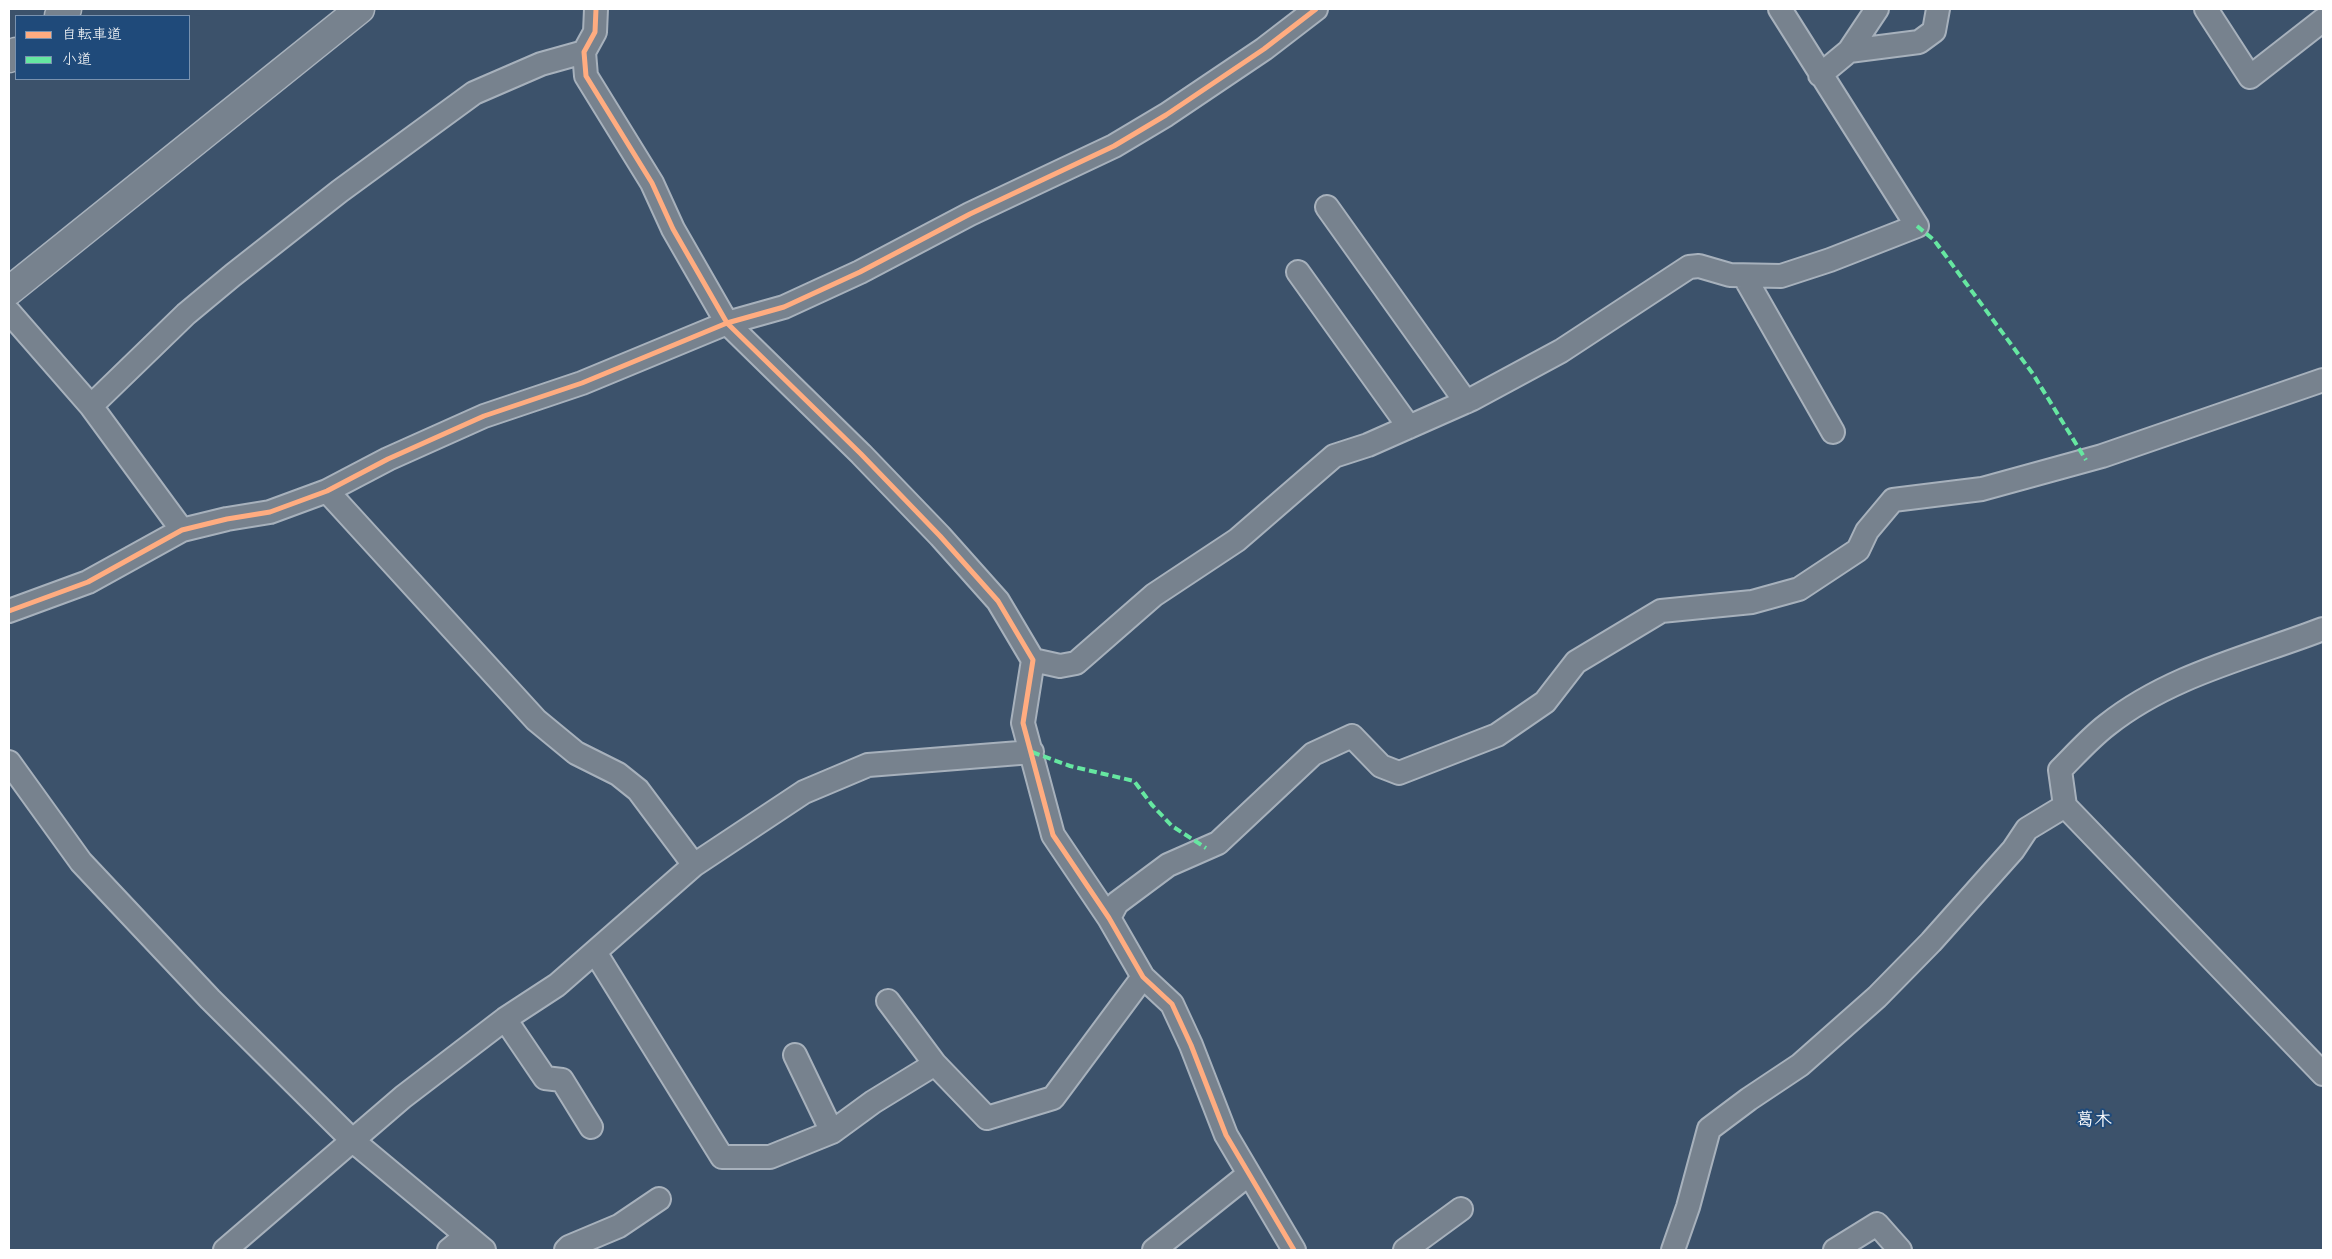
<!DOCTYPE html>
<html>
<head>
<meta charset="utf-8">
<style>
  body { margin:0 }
  #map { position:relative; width:2332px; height:1259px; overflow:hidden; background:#3c526b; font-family:Dekko,"Klee One",sans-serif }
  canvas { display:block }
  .frame { position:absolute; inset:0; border:10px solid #fff; pointer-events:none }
  .legend { position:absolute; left:15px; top:15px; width:175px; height:65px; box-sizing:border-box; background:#1f4a7a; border:1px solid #7992af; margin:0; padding:6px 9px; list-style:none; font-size:15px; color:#fff }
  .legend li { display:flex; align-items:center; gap:10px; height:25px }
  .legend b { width:25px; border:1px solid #7992af }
</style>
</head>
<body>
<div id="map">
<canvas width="2332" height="1259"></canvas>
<div class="frame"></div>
<ul class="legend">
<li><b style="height:6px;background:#ffac80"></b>自転車道</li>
<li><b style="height:6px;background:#66e7a1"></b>小道</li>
</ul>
</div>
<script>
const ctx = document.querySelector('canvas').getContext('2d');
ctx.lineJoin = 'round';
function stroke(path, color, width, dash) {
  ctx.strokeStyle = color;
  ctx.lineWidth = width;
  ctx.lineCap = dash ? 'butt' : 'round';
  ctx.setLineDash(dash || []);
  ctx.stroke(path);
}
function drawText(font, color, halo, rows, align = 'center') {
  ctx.font = font + ' Dekko,"Klee One",sans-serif';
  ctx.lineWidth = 4;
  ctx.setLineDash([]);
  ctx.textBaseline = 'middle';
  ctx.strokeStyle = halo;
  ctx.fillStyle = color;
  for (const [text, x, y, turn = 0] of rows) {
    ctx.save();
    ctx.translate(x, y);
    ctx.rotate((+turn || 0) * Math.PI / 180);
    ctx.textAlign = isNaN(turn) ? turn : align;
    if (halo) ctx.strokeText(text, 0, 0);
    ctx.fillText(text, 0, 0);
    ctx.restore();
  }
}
const minor = new Path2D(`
  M596,9L595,32L584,52L586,76L652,183L673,229L727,323L861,454L940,536L998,601L1033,660L1023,723L1053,835L1109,918L1143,977L1172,1004L1191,1045L1226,1135L1294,1250
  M2206,9L2250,77L2323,20
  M1849,51L1919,42L1934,31L1938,9
  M1820,75L1849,51L1877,9
  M1327,207L1466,402
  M1298,272L1409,427
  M1744,276L1833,432
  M9,312L91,406L182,530
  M91,406L186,314L233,275L340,191L474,93L541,64L584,52
  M327,491L536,720L576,753L618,774L638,790L694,865
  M9,611L88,582L182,530L227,519L270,512L327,491L388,459L484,416L582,383L727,323L784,307L860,272L970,214L1114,146L1166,115L1264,49L1316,9
  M2323,629C2250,657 2170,675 2107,725C2090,738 2075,755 2060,770L2065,806L2323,1074
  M1033,660L1060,666L1076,663L1154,595L1237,540L1334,456L1368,445L1472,399L1561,351L1689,267L1699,266L1730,275L1781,276L1830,260L1917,226L1780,9
  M9,762L81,862L210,999L352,1140L484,1250
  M1109,918L1117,903L1168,865L1218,843L1313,754L1352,736L1381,766L1399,773L1497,735L1545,702L1576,662L1661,611L1752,602L1799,589L1858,550L1867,531L1893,500L1982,489L2102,456L2323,380
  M595,952L722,1157H770L832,1132L873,1102L935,1064L987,1118L1053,1098L1143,977
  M888,1001L935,1064
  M505,1019L545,1078L562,1080L591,1127
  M795,1055L832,1132
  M225,1250L403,1097L505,1019L557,985L694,865L804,792L868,765L1032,752
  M449,1250L466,1236
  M566,1250L569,1247L619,1226L659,1199
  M1154,1250L1249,1174
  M1405,1250L1461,1209
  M1673,1250L1688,1207L1709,1129L1749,1099L1800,1065L1877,997L1931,942L2013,850L2027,829L2065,806
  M1835,1250L1877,1224L1900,1250`);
const tertiary = new Path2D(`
  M59,16L67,9
  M9,58L16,52
  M9,291L360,9`);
const quiet = new Path2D(`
  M1917,226L1934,240L2033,374L2086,460
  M1032,752L1070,766L1134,781L1152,805L1172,826L1206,848`);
const cycleway = new Path2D(`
  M596,9L595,32L584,52L586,76L652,183L673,229L727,323L861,454L940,536L998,601L1033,660L1023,723L1053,835L1109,918L1143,977L1172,1004L1191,1045L1226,1135L1294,1250
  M9,611L88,582L182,530L227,519L270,512L327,491L388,459L484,416L582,383L727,323L784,307L860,272L970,214L1114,146L1166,115L1264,49L1316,9`);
const quarterNames = [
  ["葛木",2094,1123]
];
stroke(minor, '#a7b1bc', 26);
stroke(tertiary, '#a7b1bc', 31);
stroke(minor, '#77828e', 22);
stroke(tertiary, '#77828e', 28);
stroke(quiet, '#66e7a1', 4, [8, 4]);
stroke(cycleway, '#ffac80', 5);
drawText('bold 18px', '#fff', '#1f4a7a', quarterNames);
</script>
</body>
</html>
